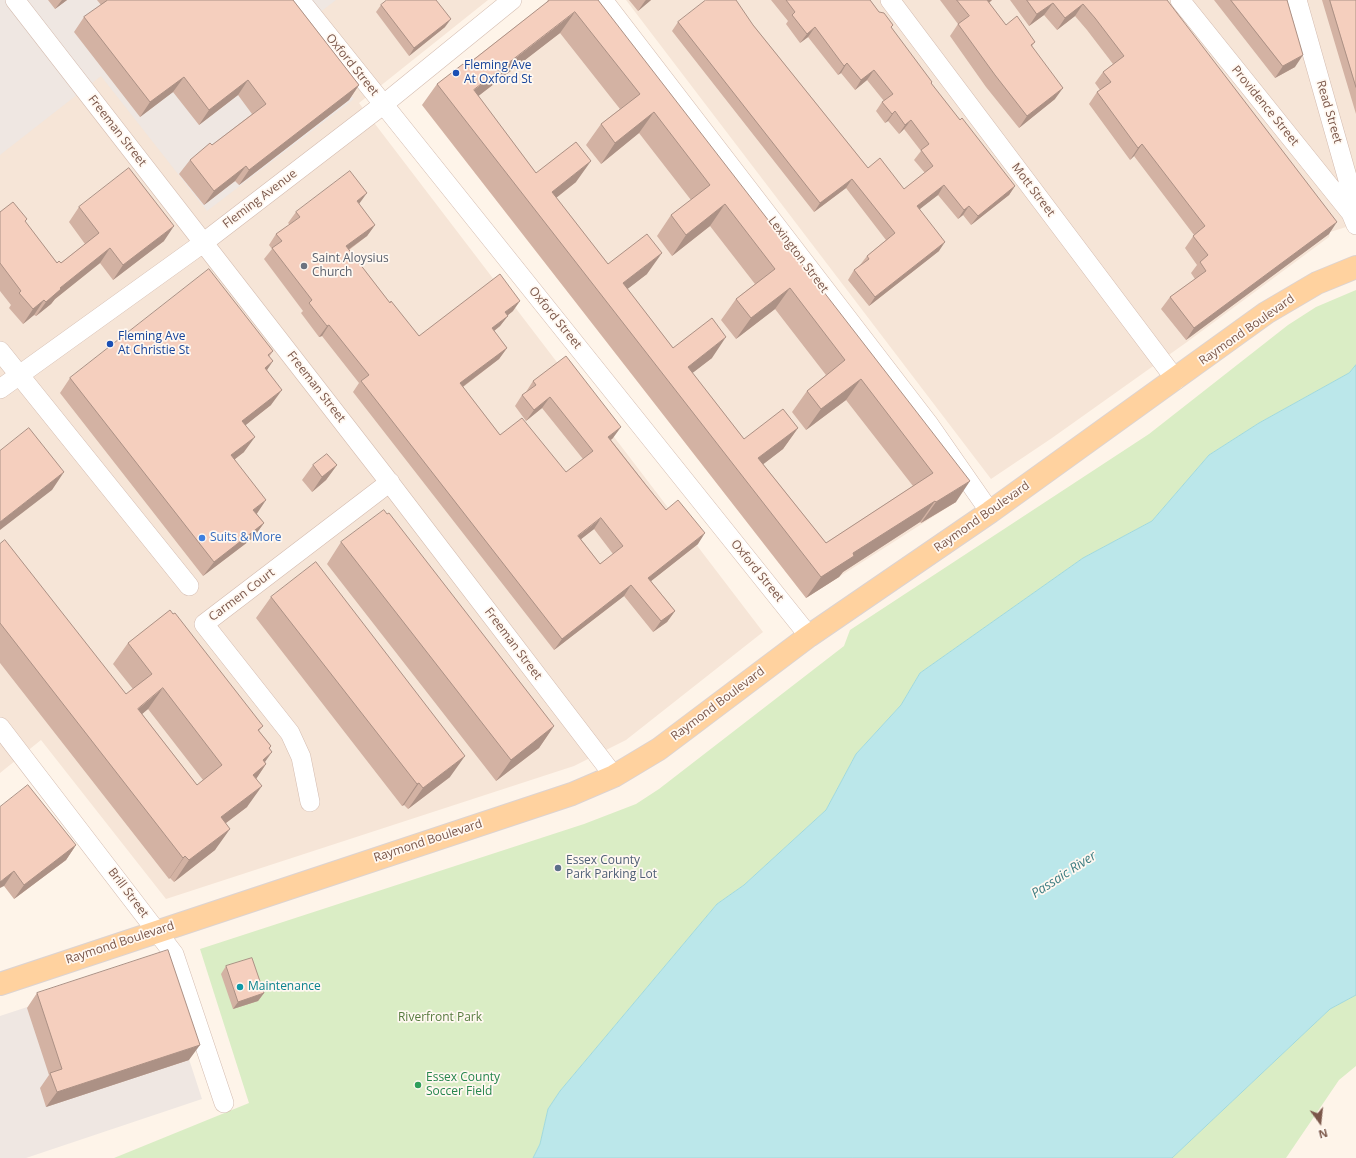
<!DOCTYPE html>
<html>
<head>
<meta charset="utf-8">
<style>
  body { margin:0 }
  #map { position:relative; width:1356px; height:1158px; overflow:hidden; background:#fef4e9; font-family:"Open Sans",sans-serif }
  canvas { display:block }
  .north { position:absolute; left:1300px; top:1102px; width:40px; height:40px; -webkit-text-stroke:3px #fff8f1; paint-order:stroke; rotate:165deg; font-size:11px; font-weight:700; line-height:16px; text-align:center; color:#7b574a }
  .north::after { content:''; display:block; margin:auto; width:14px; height:18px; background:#7b574a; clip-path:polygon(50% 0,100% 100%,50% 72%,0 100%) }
</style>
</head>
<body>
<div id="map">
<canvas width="1356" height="1158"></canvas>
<div class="north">N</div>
</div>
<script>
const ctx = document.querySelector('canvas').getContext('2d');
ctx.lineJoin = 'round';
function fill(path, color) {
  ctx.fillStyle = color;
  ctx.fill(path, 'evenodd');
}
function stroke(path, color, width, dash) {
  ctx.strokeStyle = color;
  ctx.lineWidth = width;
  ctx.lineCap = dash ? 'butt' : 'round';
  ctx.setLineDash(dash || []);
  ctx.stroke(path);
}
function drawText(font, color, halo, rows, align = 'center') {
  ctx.font = font + ' "Open Sans",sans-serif';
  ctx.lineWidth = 3.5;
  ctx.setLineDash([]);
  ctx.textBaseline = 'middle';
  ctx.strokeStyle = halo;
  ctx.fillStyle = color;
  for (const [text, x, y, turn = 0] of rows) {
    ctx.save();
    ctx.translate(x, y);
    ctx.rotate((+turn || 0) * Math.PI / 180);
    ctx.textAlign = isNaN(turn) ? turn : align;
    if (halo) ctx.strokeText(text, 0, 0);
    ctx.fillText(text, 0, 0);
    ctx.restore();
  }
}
const residential = new Path2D(`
  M0,0H488L359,103L763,632L626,740L574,766L166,899L41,740L0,773Z
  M557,0L956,502L806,598L422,105Z
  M626,0H1356V224L1330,232L1329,237L1187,342L1052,438L991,479Z`);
const industrial = new Path2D(`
  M0,0H336L301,27L354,99L207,211L101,76L0,155Z
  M158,964L202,1099L26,1158H0V1016Z`);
const green = new Path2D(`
  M1356,290V365L1349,373L1259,423L1209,455L1152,521L1083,558L920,673L901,705L856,754L826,810L744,885L717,904L560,1091L548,1109L540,1144L533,1158H114L249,1103L200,949L584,824L636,804L659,789L844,646L850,630L1149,434L1288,325L1316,307Z
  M1356,995V1066L1339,1080L1286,1158H1172L1330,1009Z`);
const water = new Path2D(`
  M1356,365V995L1330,1009L1172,1158H533L540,1144L548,1109L560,1091L717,904L744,885L826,810L856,754L901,705L920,673L1083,558L1152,521L1209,455L1259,423L1349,373Z`);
const minor = new Path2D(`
  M15,0L383,474L614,776
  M300,0L809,636
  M603,0L928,423L990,512
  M890,0L1176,380
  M1180,0L1351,213
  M1297,0L1348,180L1351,213L1356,225
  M0,351L189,586
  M0,389L203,243L384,104L512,0
  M0,727L174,954L224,1103
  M310,802L301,757L290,733L204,624L390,482`);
const primary = new Path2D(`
  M0,984L572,794L614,776L659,749L809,636L990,512L1266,313L1317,283L1356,267`);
const wall = new Path2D(`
  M48,0H67L55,9Z
  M97,0H293L359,85L349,100L239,185L235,181L204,205L179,174L190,160L212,145L252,114L238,95L199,125L173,92L140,117L74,32L84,17L101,5Z
  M548,0H598L956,502L921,523L920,522L843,572L839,577L806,598L422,105L437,84L465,66L546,3ZM560,33L620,109L601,124L586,145L601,164L639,133L691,200L671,215L657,236L672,256L710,226L755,284L736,299L721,320L736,339L775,309L826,375L807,391L792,412L806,430L846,400L913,486L826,543L763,464L783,449L798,428L744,439L692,373L712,358L673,348L627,289L647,274L608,264L556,198L576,182L536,173L478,96Z
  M629,0H651L638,11Z
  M771,0H870L891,28L931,84L960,120L1015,186L1009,195L971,225L963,215L958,219L938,195L919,209L939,251L869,306L848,280L854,270L860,265L867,256L886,240L846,188L814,212L672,31L678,22L753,25L868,168L904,189L925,173L914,160L921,151L904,129L899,134L888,121L885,123L876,111L882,102L884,101L867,80L855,90L841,73L838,75L808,37L800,43L786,24L788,21Z
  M940,0H992L989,3L1006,25L1035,42L1032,46L1055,99L1019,128L986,87L950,36L958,24Z
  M1010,0H1167L1329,234L1186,340L1161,309L1170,297L1195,279L1191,273L1197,265L1185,248L1194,235L1134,156L1130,160L1089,104L1097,92L1100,90L1095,83L1103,72L1113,64L1087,30L1075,16L1057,30L1044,15L1029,26Z
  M1214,0H1287L1295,67L1275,78Z
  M1322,0H1356V114Z
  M381,5L445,27L409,56L376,12Z
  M79,207L164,241L113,280L100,263L55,299L51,304L36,316L34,315L23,324L9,308L11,305L0,291V212L27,219L25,222L57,263H61L85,244L69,222Z
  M296,212L375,225L367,236L349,250L390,303L419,336L513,311L508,315L500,326L494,331L507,348L499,359L463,387L500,435L566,472L583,459L542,408L526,421L515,406L522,395L526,392L533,381L613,438L611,440L666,510L698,544L651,581L675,611L667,622L653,632L624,596L554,650L353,392L359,383L322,336L319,337L301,313L303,311L264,259L272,249L269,245L276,234L290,225L288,223ZM594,529L613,554L600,564L581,539Z
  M273,351L269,357L267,371L271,405L245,425L244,452L235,459L257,514L264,523L253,538L203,576L60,393L70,378Z
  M313,465H337L326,480L312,492L302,480Z
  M341,542L554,726L539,748L496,781L327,564Z
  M0,544L126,694L133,689L113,664L128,643L263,726L259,731L271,746L270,748L265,762L266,764L256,779L247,807L226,823L215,850L174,882L170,878L169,879L0,663ZM148,709L203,780L197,785L142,714Z
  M271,597L450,777L408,809L404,805L402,806L256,618Z
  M0,807L76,845L66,860L14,899L4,886Z
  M226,966L264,993L258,1001L233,1009L221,974Z
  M37,993L189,1060L46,1107L40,1088L49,1075L27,1008Z`);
const shadedWall = new Path2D(`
  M62,0H67L55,9Z
  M646,0H651L638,11L645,1Z
  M986,0H992L978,11Z
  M1053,3L1044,15L1029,26L1037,14Z
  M1083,4L1075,16L1057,30L1065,18Z
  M575,12L560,33L459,111L474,90Z
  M451,19L445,27L409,56L414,48Z
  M815,27L808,37L800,43L807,34Z
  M1303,55L1295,67L1275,78L1283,66Z
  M847,63L841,73L838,75L844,66Z
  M874,70L867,80L855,90L861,80Z
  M184,77L173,92L140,117L150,102Z
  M248,80L238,95L199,125L209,110Z
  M359,85L349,100L239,185L249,170Z
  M1063,88L1055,99L1019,128L1027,116Z
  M895,111L888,121L885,123L892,114Z
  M654,112L639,133L601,164L615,143Z
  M911,120L904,129L899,134L905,125Z
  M1142,144L1134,156L1130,160L1138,148Z
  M591,161L576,182L537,213L552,192Z
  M246,166L235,181L204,205L214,191Z
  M852,179L846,188L814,212L820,203Z
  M944,185L938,195L911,216L917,206Z
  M1015,186L1009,195L971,225L978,216Z
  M367,193L359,204L357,201Z
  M725,204L710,226L672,256L686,235Z
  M969,206L963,215L958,219L964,210Z
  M1337,222L1329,234L1186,340L1194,328Z
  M375,225L367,236L338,257L346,246Z
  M174,226L164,241L113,280L123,265Z
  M945,242L939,251L869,306L875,297Z
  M110,248L100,263L55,299L51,304L36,316L46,302L60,288Z
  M662,253L647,274L608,304L623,283Z
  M790,288L775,309L736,339L751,318Z
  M44,300L34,315L23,324L33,309Z
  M520,301L513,311L498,323L505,312Z
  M508,316L500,326L484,339L492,328Z
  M329,325L322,336L319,337L327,326Z
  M726,337L712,358L673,388L688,367Z
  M507,348L499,359L453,394L460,383Z
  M273,361L263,376L265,368Z
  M861,379L846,400L806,430L821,409Z
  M282,390L271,405L232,436L242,421Z
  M550,397L542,408L526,421L534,410Z
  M621,427L613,438L600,448L608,437Z
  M798,428L783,449L744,479L758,458Z
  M255,437L244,452L221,470L231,455Z
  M337,465L326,480L312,492L322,477Z
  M64,472L52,490L0,530V522Z
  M970,481L956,502L921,523L936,502Z
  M266,500L256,515L253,510Z
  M935,501L920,522L843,572L839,577L806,598L821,577L853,553Z
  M601,518L594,529L571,547L578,536Z
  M264,523L253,538L203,576L214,562Z
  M705,533L698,544L641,589L648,578Z
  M631,585L624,596L554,650L562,639Z
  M675,611L667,622L653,632L661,621Z
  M163,688L148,709L123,730L138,709Z
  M554,726L539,748L496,781L511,760Z
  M272,752L260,769L266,764L252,785L238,796L263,760Z
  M465,756L450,777L408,809L423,788Z
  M419,783L404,805L402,806L417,784Z
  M262,786L247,807L206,838L221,817Z
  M230,829L215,850L174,882L189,860Z
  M76,845L66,860L14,899L24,885Z
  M185,856L170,878L169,879L183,858Z
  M14,871L4,886L0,888V882Z
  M264,993L258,1001L233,1009L238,1002Z
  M200,1045L189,1060L46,1107L57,1092Z`);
const building = new Path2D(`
  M108,0H293L359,85L249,170L246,166L214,191L190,160L210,143L212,145L266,104L248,80L209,110L184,77L150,102L84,17Z
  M387,0H436L451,19L414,48L381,5Z
  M550,0H598L970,481L936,502L935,501L853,553L854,556L821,577L437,84L463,64L465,66ZM575,12L640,94L601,124L615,143L654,112L710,185L671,215L686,235L725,204L775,269L736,299L751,318L790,288L845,360L807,391L821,409L861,379L933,473L826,543L758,458L798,428L783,409L744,439L688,367L726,337L712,318L673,348L623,283L662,253L647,234L608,264L552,192L591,161L576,142L536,173L474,90Z
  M706,0H736L753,25L868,168L880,158L904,189L933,166L921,150L929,144L911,120L905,125L895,111L892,114L882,102L893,94L874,70L861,80L847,63L844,66L815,27L807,34L792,15L795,12L786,0H870L879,12L884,13L893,25L891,27L932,82L931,83L960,120L962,118L1015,186L978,216L969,206L964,210L944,185L917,206L945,242L875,297L854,270L869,259L867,256L895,233L852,179L820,203L678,22Z
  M957,0H987L1006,25L1017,16L1035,42L1031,45L1063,88L1027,116L995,75L958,24L969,16Z
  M1027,0H1167L1337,222L1194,328L1170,297L1206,271L1200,262L1208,255L1193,236L1205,226L1142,144L1138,148L1097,92L1111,82L1103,72L1124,56L1095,18L1083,4L1065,18L1053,3L1037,14Z
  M1231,0H1287L1303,55L1283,66Z
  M1330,0H1356V87Z
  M129,168L174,226L123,265L110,248L60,288L61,289L46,302L44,300L33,309L19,293L21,291L0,263V212L13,202L27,219L25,221L57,263L59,261L61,263L99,233L79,207Z
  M350,171L367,193L357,201L375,225L346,246L390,303L391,301L419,336L500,274L520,301L505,312L508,316L492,328L507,348L460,383L500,435L522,418L566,472L593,451L550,397L534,410L522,395L536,385L533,381L566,356L621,427L608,437L645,484L666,510L678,500L705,533L648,578L675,611L661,621L631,585L562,639L361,381L369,375L329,325L327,326L309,303L312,300L272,248L282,241L276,234L300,217L296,212ZM601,518L623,546L600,564L578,536Z
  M209,269L273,351L268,355L273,361L265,368L282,390L242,421L255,437L231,455L266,500L253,510L264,523L214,562L70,378Z
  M29,428L64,472L0,522V451Z
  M327,454L337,465L322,477L313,465Z
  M384,510L387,514L389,513L554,726L511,760L341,542Z
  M5,540L126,694L152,674L128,643L170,610L173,614L175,613L263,726L258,730L271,746L269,748L272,752L263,760L266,764L253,775L262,786L221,817L230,829L189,860L185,856L183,858L0,623V544ZM163,688L222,765L197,785L138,709Z
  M316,562L465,756L423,788L419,783L417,784L271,597Z
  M28,785L76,845L24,885L14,871L0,882V807Z
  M168,950L200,1045L57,1092L50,1073L62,1069L37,993Z
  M252,958L264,993L238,1002L226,966Z`);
const markers = [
  [456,73,4,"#1a4fb4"],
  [304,266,4,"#6b7280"],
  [110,344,4,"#1a4fb4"],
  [202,538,4,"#3f7fe0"],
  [558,868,4,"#5c6f8a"],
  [240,987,4,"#0f9aa8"],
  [418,1085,4,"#2e9e5b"]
];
const streetNames = [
  ["Oxford Street",352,65,51],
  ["Providence Street",1265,106,51],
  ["Read Street",1329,112,74],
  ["Freeman Street",117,131,52],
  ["Mott Street",1033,190,53],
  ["Fleming Avenue",260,199,-37],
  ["Lexington Street",798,255,53],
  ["Oxford Street",555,318,51],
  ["Raymond Boulevard",1247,330,-35],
  ["Freeman Street",316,387,52],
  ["Raymond Boulevard",982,517,-35],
  ["Oxford Street",757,571,51],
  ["Carmen Court",242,595,-37],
  ["Freeman Street",513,644,53],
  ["Raymond Boulevard",718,704,-37],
  ["Raymond Boulevard",428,841,-18],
  ["Brill Street",128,893,53],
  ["Raymond Boulevard",120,943,-18]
];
const transitNames = [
  ["Fleming Ave",464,66],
  ["At Oxford St",464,80],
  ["Fleming Ave",118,337],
  ["At Christie St",118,351]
];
const worshipNames = [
  ["Saint Aloysius",312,259],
  ["Church",312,273]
];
const shopNames = [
  ["Suits & More",210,538]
];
const serviceNames = [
  ["Essex County",566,861],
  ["Park Parking Lot",566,875]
];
const cultureNames = [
  ["Maintenance",248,987]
];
const parkNames = [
  ["Riverfront Park",440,1018]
];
const leisureNames = [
  ["Essex County",426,1078],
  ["Soccer Field",426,1092]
];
const waterNames = [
  ["Passaic River",1064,875,-33]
];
fill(residential, '#f6e5d7');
fill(industrial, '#efe7e2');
fill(green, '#daedc5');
fill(water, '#bbe7ea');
stroke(water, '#a1d9dc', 1);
stroke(minor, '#d4bcb0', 20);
stroke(primary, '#ddd3d0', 24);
stroke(minor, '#fff', 19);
stroke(primary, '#ffd29f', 22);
fill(wall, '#d3b2a3');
fill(shadedWall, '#ac9185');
fill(building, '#f5cfbe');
stroke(building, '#ac9185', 1);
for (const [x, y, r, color] of markers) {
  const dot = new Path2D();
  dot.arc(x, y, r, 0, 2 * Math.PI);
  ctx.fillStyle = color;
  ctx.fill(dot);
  stroke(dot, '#fff8f1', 1.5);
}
drawText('12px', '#7b574a', '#fff8f1', streetNames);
drawText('12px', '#164399', '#fff8f1', transitNames, 'left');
drawText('12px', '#5b616d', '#fff8f1', worshipNames, 'left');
drawText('12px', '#366cbe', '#fff8f1', shopNames, 'left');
drawText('12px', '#4e5e75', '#fff8f1', serviceNames, 'left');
drawText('12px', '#0d838f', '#fff8f1', cultureNames, 'left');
drawText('12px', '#567b3e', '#fff8f1', parkNames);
drawText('12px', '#27864d', '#fff8f1', leisureNames, 'left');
drawText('italic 13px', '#3c7c81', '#fff8f1', waterNames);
</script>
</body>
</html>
